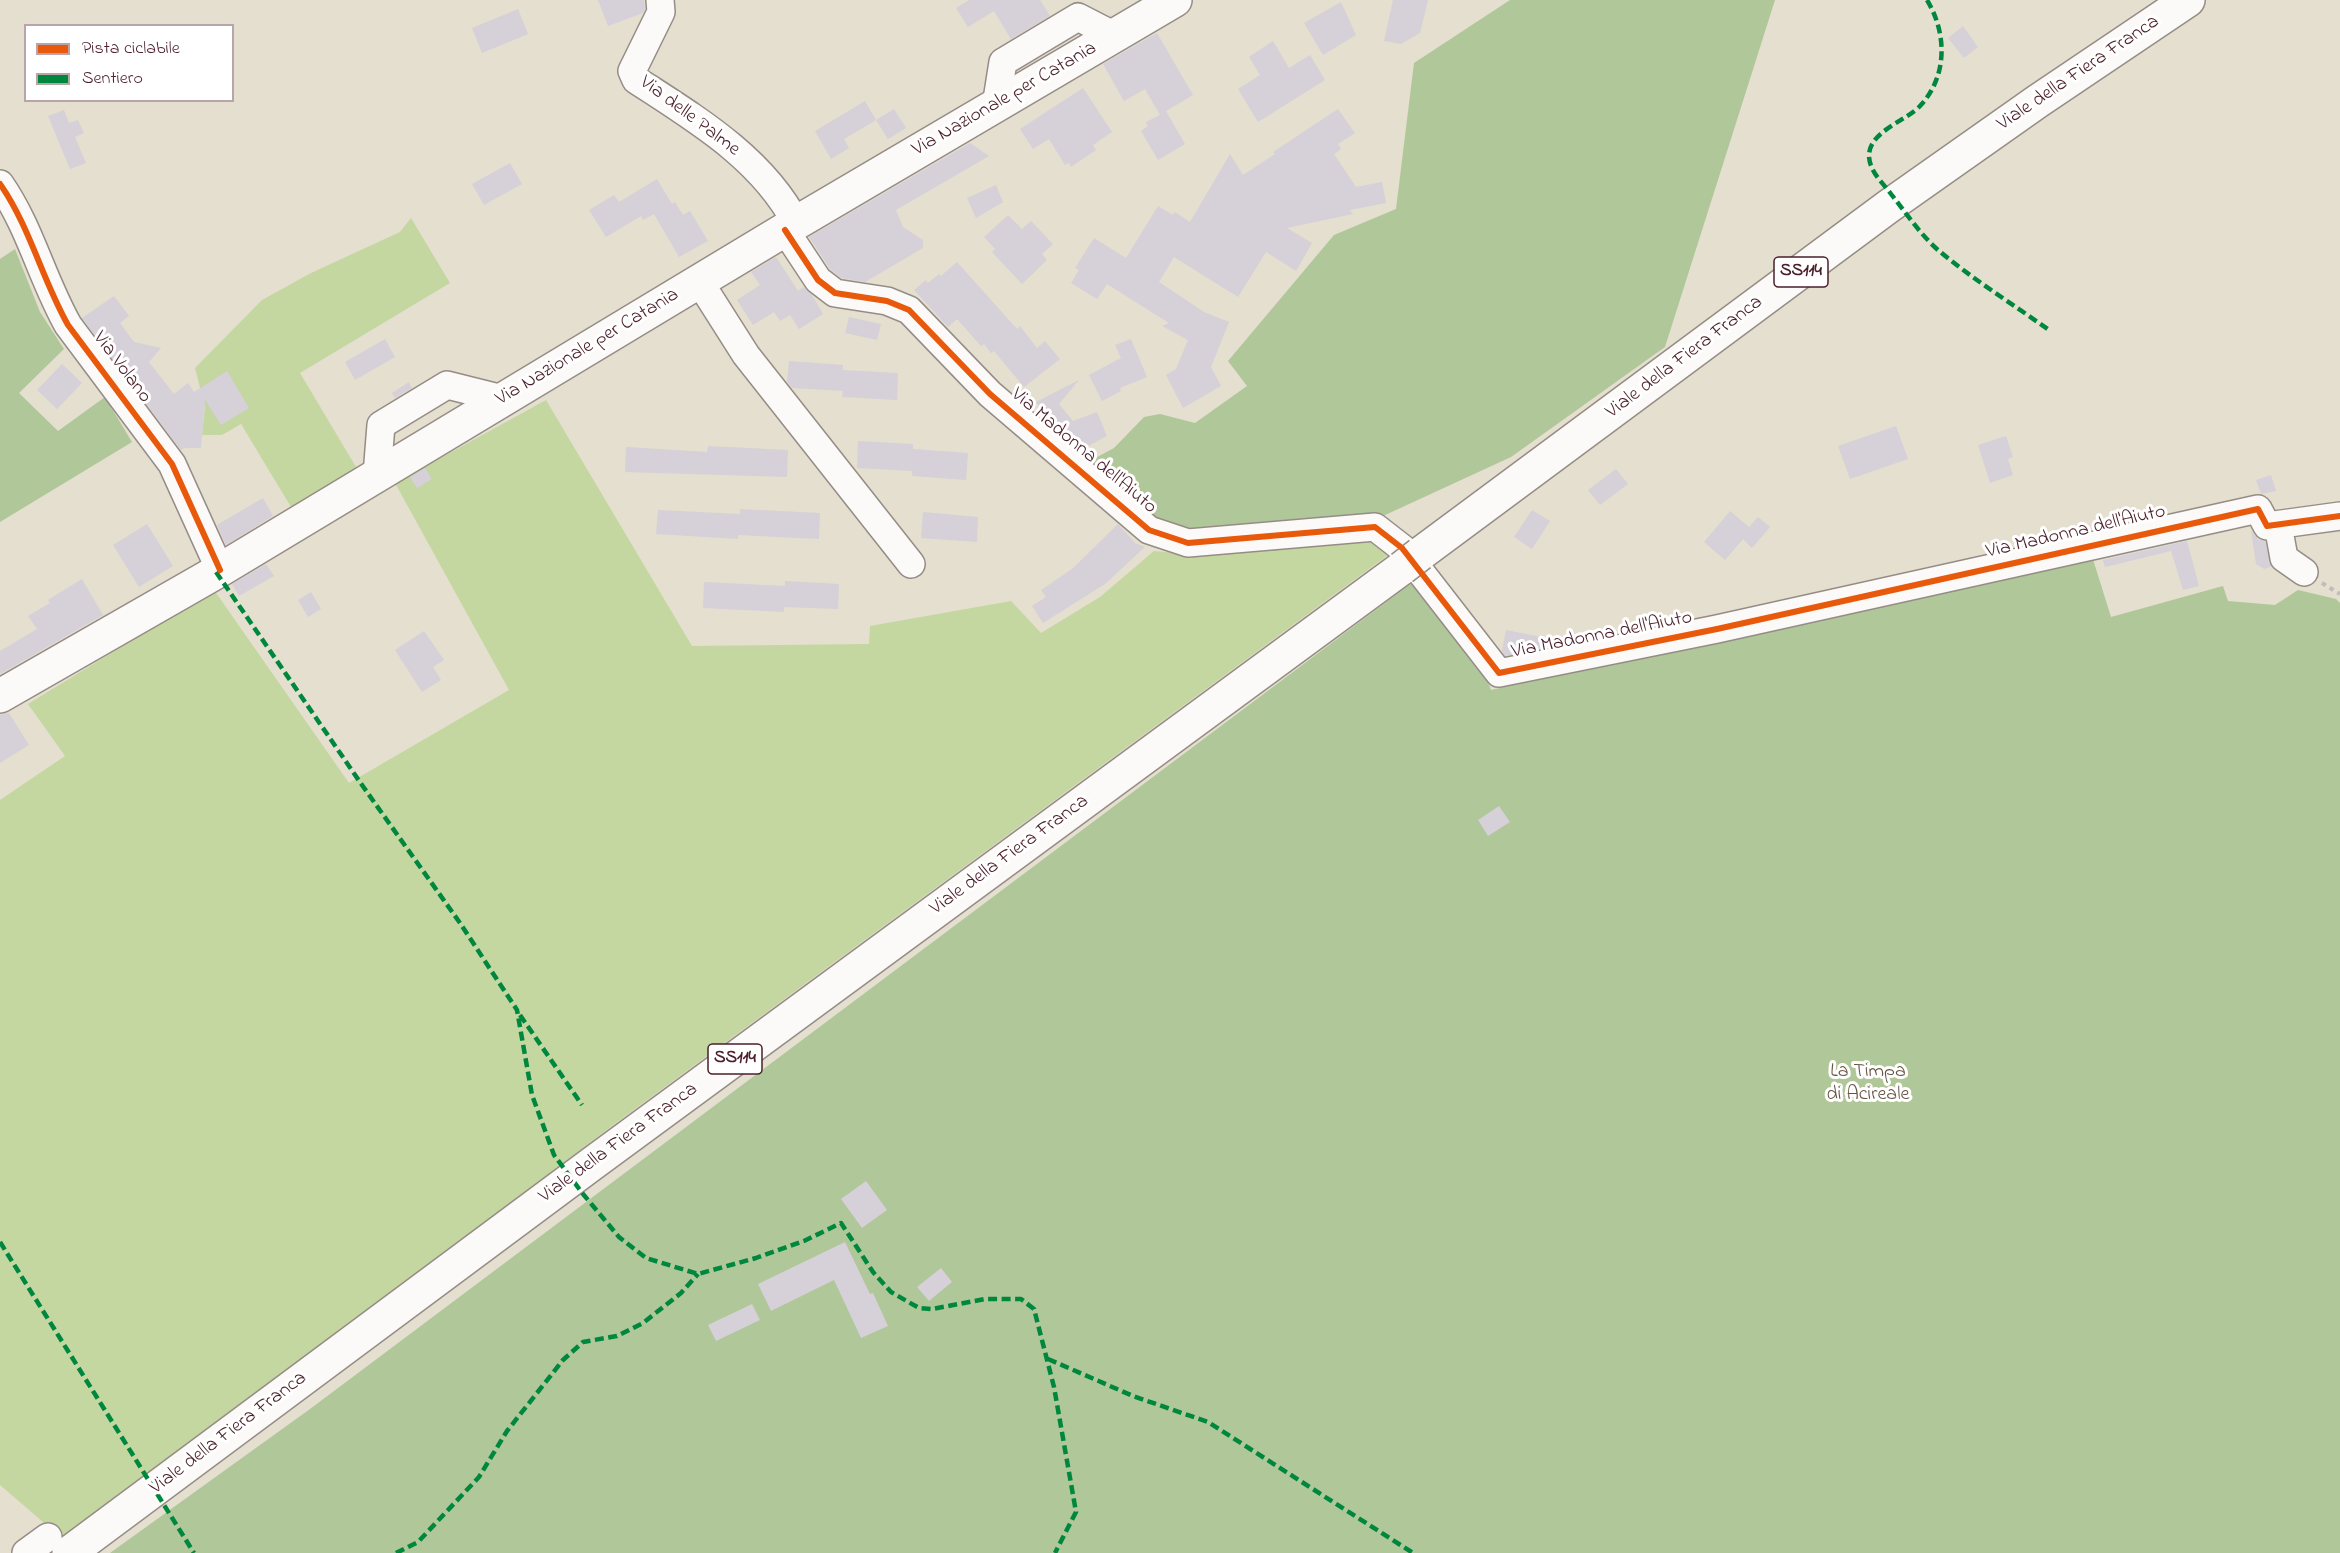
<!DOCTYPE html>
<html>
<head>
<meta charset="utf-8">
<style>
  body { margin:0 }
  #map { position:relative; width:2340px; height:1553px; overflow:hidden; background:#e4dfcf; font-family:"Indie Flower",sans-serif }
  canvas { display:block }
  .legend { position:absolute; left:24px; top:24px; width:210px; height:78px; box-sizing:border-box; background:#fff; border:2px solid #b7a5aa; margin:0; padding:8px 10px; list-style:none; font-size:18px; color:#4a1f2b }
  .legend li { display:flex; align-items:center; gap:12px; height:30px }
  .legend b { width:30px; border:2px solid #b7a5aa }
</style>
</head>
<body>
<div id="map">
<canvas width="2340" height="1553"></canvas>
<ul class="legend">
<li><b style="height:8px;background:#e8590c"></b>Pista ciclabile</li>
<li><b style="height:8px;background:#00873e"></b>Sentiero</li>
</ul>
</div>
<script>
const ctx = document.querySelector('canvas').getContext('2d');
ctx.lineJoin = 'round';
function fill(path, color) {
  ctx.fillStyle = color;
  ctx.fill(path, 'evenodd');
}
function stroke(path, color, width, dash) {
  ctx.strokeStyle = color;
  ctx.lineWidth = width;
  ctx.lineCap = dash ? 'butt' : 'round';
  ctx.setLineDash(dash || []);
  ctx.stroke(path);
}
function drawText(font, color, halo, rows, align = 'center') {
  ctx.font = font + ' "Indie Flower",sans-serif';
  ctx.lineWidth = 6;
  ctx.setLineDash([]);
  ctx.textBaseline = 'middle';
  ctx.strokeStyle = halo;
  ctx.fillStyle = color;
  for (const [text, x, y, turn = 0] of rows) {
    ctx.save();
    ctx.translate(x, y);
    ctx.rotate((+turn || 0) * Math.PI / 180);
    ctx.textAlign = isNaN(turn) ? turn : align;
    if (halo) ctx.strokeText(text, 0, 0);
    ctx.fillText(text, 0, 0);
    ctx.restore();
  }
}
const green = new Path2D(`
  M411,218L450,283L300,373L359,472L294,512L241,424L222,435H202L205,407L195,368L262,300L311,273L400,232Z
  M546,400L692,646L869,644L870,626L1011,601L1041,633L1100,597L1154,551L1187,554L1378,539L1388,555L609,1128L291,1372L64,1540L0,1485V800L65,756L28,704L214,590L349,783L509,690L395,483Z`);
const forest = new Path2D(`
  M1510,0H1775L1665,347L1511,457L1383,516L1368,520L1190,536L1153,522L1086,463L1114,448L1144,417L1160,414L1195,423L1247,386L1228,361L1334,235L1396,209L1414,63Z
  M15,249L40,312L64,349L19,393L58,431L105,397L132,442L0,522V259Z
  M2091,553L2111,617L2223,586L2228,601L2275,605L2298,590L2336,599L2340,603V1553H110L310,1409L1413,582L1482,667L1491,690Z`);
const building = new Path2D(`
  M598,0H644L645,9L643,13L608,26Z
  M969,0H1040L1050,16L1011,39L994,11L968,27L956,8Z
  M1393,0H1428L1420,33L1401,44L1384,41Z
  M1341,2L1356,35L1323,55L1304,23Z
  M518,9L528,34L482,53L472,28Z
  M1963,26L1978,47L1964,58L1948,38Z
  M1157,33L1193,95L1166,111L1185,144L1158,160L1141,131L1148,126L1146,122L1160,115L1145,89L1124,101L1103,64Z
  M1273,41L1289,68L1310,55L1325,80L1258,122L1238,89L1260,75L1249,57Z
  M1083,88L1112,132L1093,145L1096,150L1071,167L1069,163L1065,165L1049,139L1033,149L1020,129Z
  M865,101L876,120L844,139L849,148L831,159L815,131Z
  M894,109L906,128L888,139L876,120Z
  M1338,109L1355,133L1338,144L1341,149L1334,154L1356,187L1382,182L1386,203L1350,210L1353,214L1287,228L1312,243L1296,271L1266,252L1238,297L1174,257L1159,282L1204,312L1229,322L1211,367L1221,386L1183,408L1166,375L1176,369L1188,340L1162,326L1169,323L1107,284L1097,299L1071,283L1079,270L1075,268L1094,238L1126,258L1158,206L1173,215L1175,212L1190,222L1230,154L1243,175L1275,154L1273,152Z
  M64,110L69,123L78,120L84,133L75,137L86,163L70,169L48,116Z
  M970,143L989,156L896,210L903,227L923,240V248L865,282L841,278L830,269L809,237Z
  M510,163L522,184L484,205L472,184Z
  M657,179L672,204L675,202L683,215L690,211L708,241L679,257L654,214L643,220L641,216L606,237L589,210L614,195L619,202Z
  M996,185L1003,202L976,218L967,198Z
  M1008,215L1022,229L1031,221L1053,244L1042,254L1047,260L1022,284L992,252L995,249L984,237Z
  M776,257L798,291L804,287L812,295L823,314L799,329L790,315L780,321L774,312L753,325L737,300L760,285L751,272Z
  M957,262L1017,329L1020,326L1037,348L1045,341L1060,359L1024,387L994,351L991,353L984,344L981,346L957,319L948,327L914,290L926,280L928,283L939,274L941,276Z
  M114,296L129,316L120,323L134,342L161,348L149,362L174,394L188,383L194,392L227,371L249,408L221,425L205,400L201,448H185L181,450L82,318Z
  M849,317L881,324L877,340L845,333Z
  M385,339L395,357L355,380L345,362Z
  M1131,339L1147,377L1120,388L1121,391L1102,401L1089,375L1121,358L1115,345Z
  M789,361L843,365V370L898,373L897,400L842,397L843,391L792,388L787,382Z
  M62,364L82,383L57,409L37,390Z
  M1079,380L1059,404L1073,421L1097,412L1107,436L1080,450L1042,417L1045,414L1036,402Z
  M409,382L412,388L395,398L392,393Z
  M1896,426L1908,459L1850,479L1838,446Z
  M2006,436L2013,457L2008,459L2013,475L1990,483L1978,445Z
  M858,441L913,444V449L968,453L966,480L912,476V471L857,468Z
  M708,446L788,450L787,477L625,472L626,447L707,452Z
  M425,468L432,479L417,488L410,477Z
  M1616,469L1628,484L1600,505L1588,490Z
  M2271,475L2276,491L2261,494L2256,480Z
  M263,498L273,516L226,545L217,525Z
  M740,509L820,513L819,539L738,535V539L656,534L658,510L740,514Z
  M1532,510L1550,521L1532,549L1514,537Z
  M1730,511L1749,527L1758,517L1770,527L1752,548L1743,539L1725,560L1704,542Z
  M923,512L978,517L977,542L921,538Z
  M147,524L173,566L139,587L113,545Z
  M1118,524L1135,543L1145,547L1105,584L1043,623L1032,606L1046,597L1041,590L1072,569Z
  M2251,531L2259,540L2265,541L2271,565L2270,567L2264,569L2256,564Z
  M2187,541L2199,586L2183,590L2171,551L2105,567L2103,560Z
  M266,564L274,576L239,596L232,584Z
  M82,579L103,615L0,674V651L37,629L28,616L50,603L48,600Z
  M785,581L839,584L838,609L784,607V612L703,608L704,582L785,586Z
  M311,592L321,609L308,617L298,600Z
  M1506,630L1546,638L1544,648L1505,656L1502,651Z
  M424,631L444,660L433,667L441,680L422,692L395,650Z
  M9,713L29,745L0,763V715Z
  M1499,806L1510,822L1488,836L1478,820Z
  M866,1181L887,1210L862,1228L841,1199Z
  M845,1242L870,1294L873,1293L888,1326L861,1338L834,1280L771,1311L758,1284Z
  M941,1268L952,1282L929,1301L917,1287Z
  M752,1304L760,1320L716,1341L708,1325Z`);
const path = new Path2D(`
  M2322,583L2340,594`);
const minor = new Path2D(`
  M660,0L661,12L632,71L636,80C696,119 762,158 796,223
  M996,106L1003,62L1078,17L1115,36
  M0,184C30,227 42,279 68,325L172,464L220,570
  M785,230L818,280L835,293L887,301L909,310L990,394L1149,530L1188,543L1375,527L1402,548L1499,673L1717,629L2258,509L2267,526L2340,516
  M699,281L746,355L911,564
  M377,475L381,425L447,385L503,399
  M2278,525L2284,558L2304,572
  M26,1553L48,1537`);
const major = new Path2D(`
  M1420,554L1889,206L2038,101L2188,0
  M0,696L220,570L796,223L1175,0
  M69,1553L593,1163L1402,568`);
const majorBridge = new Path2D(`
  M1402,568L1420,554`);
const quiet = new Path2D(`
  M1927,0C1947,33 1948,76 1920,106C1906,121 1870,131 1869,155C1869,171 1882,182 1891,194C1906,213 1920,234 1938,250C1971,278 2014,305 2049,330
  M216,572L362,785L460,923L517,1010L532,1095L554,1155L583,1194L619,1237L646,1258L698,1274L756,1258L804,1241L841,1223L873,1272L891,1292L919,1308L932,1309L985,1299H1021L1034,1309L1054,1387L1076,1512L1055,1553
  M520,1015L582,1105
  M0,1242L194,1553
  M1048,1359L1133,1396L1208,1422L1413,1553
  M396,1553L418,1542L479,1477L507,1431L563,1360L583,1342L617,1336L643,1323L681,1293L698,1274`);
const cycleway = new Path2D(`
  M0,184C30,227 42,279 68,325L172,464L220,570
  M785,230L818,280L835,293L887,301L909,310L990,394L1149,530L1188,543L1375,527L1402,548L1499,673L1717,629L2258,509L2267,526L2340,516`);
const shields = [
  [1801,272,54],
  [735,1059,54]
];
const shieldNames = [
  ["SS114",1801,272],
  ["SS114",735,1059]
];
const streetNames = [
  ["Viale della Fiera Franca",2079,74,-34],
  ["Via Nazionale per Catania",1005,100,-30],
  ["Via delle Palme",689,117,37],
  ["Via Nazionale per Catania",588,348,-31],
  ["Viale della Fiera Franca",1685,358,-37],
  ["Via Volano",121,368,53],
  ["Via Madonna dell'Aiuto",1083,452,40],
  ["Via Madonna dell'Aiuto",2076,533,-13],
  ["Via Madonna dell'Aiuto",1602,636,-11],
  ["Viale della Fiera Franca",1010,856,-36],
  ["Viale della Fiera Franca",619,1144,-36],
  ["Viale della Fiera Franca",229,1434,-37]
];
const parkNames = [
  ["La Timpa",1868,1073],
  ["di Acireale",1868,1096]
];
fill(green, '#c4d7a1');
fill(forest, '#b0c799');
fill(building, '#d6d0d8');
stroke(minor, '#968c86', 30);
stroke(major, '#968c86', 36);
stroke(path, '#c1bcbb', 4, [4.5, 4.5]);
stroke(minor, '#fbfaf8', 27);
stroke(major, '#fbfaf8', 33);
stroke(majorBridge, '#968c86', 36, []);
stroke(majorBridge, '#fbfaf8', 33);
stroke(quiet, '#00873e', 4.5, [9, 4.5]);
stroke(cycleway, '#e8590c', 6);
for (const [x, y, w] of shields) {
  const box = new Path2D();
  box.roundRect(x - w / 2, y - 15, w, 30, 4.5);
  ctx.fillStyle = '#fff';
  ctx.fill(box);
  stroke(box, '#4a1f2b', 1.5);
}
drawText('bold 18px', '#4a1f2b', null, shieldNames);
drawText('20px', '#4a1f2b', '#fff', streetNames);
drawText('20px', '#665443', '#fff', parkNames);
</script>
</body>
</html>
